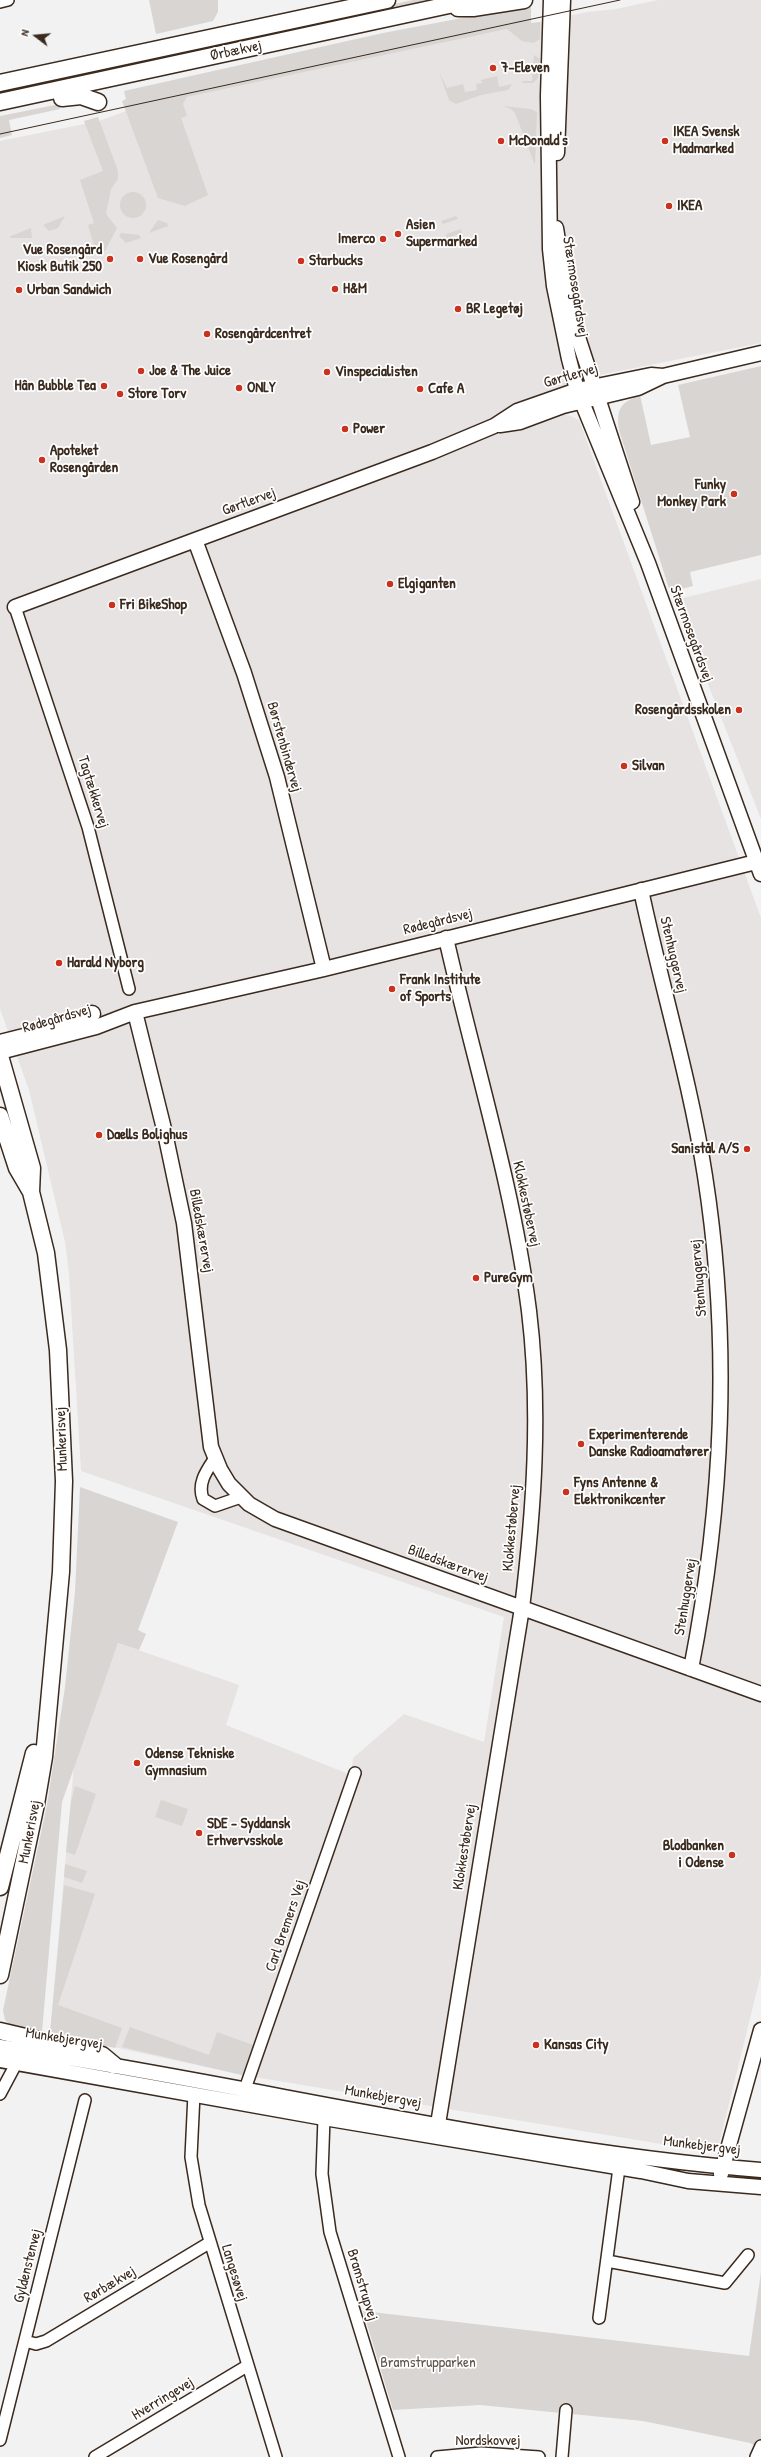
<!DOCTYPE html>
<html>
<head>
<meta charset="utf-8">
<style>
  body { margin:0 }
  #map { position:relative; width:761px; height:2457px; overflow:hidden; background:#f3f2f2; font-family:"Patrick Hand",sans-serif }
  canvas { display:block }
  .north { position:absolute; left:16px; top:16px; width:40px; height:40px; -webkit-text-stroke:3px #fff; paint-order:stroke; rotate:286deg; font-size:11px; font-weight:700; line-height:16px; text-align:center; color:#3b2a1e }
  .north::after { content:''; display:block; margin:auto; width:14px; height:18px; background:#3b2a1e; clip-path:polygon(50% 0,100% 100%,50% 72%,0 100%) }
</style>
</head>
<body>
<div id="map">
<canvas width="761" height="2457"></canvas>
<div class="north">N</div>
</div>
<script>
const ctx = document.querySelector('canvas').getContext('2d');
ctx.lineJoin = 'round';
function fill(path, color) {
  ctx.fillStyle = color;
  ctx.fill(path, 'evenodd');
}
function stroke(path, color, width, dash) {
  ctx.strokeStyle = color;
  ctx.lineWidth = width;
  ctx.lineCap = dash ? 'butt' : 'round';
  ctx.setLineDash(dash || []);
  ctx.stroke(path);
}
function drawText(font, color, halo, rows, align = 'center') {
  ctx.font = font + ' "Patrick Hand",sans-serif';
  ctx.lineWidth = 3.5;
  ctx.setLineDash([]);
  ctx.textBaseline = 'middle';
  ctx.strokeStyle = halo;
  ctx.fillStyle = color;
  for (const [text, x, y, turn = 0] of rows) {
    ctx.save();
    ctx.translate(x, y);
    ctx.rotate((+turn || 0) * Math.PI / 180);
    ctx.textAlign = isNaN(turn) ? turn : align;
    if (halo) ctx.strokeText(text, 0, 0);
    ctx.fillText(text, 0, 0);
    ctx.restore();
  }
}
const built = new Path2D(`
  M658,0H761V343L604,374L558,388L566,414L579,420L761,918V1974L718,2148L698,2150L242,2075L50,2033L74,1764L118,1643L239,1685L226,1725L351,1775L353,1758L404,1714L484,1742L504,1617L81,1471L69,1274L65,1242L29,1090L0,1009V141L99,121L126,111L187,97L587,12L616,9Z
  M761,579V819L675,600Z`);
const green = new Path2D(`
  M149,0H218V12L213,21L156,34Z
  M413,0H430L416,5L116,70L206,49L250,35Z
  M531,5V23L540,22V39L533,43L522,41L507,29L187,97L183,104L187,116L181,118L208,195L185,206L158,198L122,101L126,99L124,91L383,33Z
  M534,55L540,59L538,78L533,83H523L522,81H532Z
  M439,71L447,88L463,84L465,92L477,90L476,84L482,83L481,80L497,76L499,87L512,84L508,90L481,95L456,104L449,100Z
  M74,74L75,80L0,96V90Z
  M60,104V109L9,120L12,135L0,138V116Z
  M503,106L531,109L537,112L535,165L515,113L511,109Z
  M98,117L118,171V179L111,189L106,214L117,228L105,251L95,249L88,225L94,223L80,180L103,171L84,121Z
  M120 205a13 13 0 1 1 26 0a13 13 0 1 1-26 0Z
  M65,216L58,228L49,231L43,225Z
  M456,216L458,219L443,224L441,221Z
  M158,220L167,223L168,226L149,233Z
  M31,228L32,238H10L11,236Z
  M461,229L462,233L447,238L446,234Z
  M121,233L139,235L141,238L126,243L119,236Z
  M761,366V555L690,572L693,586L670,592L619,430C616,409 620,403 640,395L651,445L690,437L678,385Z
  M80,1487L178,1522L138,1630L146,1634L139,1650L118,1643L62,1802L42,2032L10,2025L5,2020L3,2010L47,1805L65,1687L75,1592Z
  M75,1786L96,1794L75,1855L66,1852L71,1802Z
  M161,1800L188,1809L182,1826L155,1817Z
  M65,1864L87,1871L82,1883L64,1877Z
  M64,1885L95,1894L58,2005L122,2028L115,2048L50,2033Z
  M130,2027L209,2055L217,2032L253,2045L242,2075L122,2047Z
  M761,2272V2449L750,2443L643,2421L480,2405L393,2410L363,2311L749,2356Z`);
const minor = new Path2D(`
  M0,2L8,0
  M15,607L88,827L129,989
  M215,1458C207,1470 197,1483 203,1499L215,1506L241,1497
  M245,2089L355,1773
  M0,2094L17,2062
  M194,2094L191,2157L199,2205L276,2457
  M324,2118L322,2174L330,2232L399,2457
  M607,2261L725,2283L748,2255
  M599,2318L619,2168
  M25,2341L36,2344L46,2341L209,2243
  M0,2440L85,2100
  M95,2457L247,2366
  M437,2457L481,2453L539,2457
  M562,2457L566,2410
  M756,2457L761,2446`);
const tertiary = new Path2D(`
  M551,0L548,96L550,249L554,286L569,359L577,390L648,563L761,874
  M557,153L563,0
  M556,228L567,297L574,325L632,502
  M500,425L520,422L563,406L638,388L663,376L761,353
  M195,540L244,673L277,777L324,969
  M15,607L432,452L494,426L517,411L577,390L651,375L663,376
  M641,890C661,985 690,1079 705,1176C731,1343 723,1504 691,1669
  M135,1012L165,1133L184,1223L211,1447L220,1469L229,1484L249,1504L275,1519L761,1694
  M0,1052L96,1027L135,1012L324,969L756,862
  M0,2047C253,2085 506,2149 761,2170
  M0,2060L324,2118L641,2171L688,2181L761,2187
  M438,2124L522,1608C534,1510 541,1410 529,1311C513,1185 474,1062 446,938
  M721,2174L761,2030`);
const secondary = new Path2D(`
  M458,8H473L524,0
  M0,83L387,0
  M62,98L81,96L98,102
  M0,102L472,0
  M0,1043L84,1022L92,1014
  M0,1056L32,1168L31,1192L46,1253L58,1350L64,1481L61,1572L44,1757L36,1804L0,1975
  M0,1116L17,1168L31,1192
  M0,1887L34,1753
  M0,2031L102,2055L114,2065`);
const tram = new Path2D(`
  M0,134L620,0`);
const markers = [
  [493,68,4,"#c8321e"],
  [501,141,4,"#c8321e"],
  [665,141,4,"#c8321e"],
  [669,206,4,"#c8321e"],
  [398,234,4,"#c8321e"],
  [383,239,4,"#c8321e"],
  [110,259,4,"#c8321e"],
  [140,259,4,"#c8321e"],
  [301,261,4,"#c8321e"],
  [335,289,4,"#c8321e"],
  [19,290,4,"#c8321e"],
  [458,309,4,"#c8321e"],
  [207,334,4,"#c8321e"],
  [141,371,4,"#c8321e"],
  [327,372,4,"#c8321e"],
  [104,386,4,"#c8321e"],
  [239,388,4,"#c8321e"],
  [420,389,4,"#c8321e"],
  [120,394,4,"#c8321e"],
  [345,429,4,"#c8321e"],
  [42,460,4,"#c8321e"],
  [734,494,4,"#c8321e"],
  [390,584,4,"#c8321e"],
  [112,605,4,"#c8321e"],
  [739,710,4,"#c8321e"],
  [624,766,4,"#c8321e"],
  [59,963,4,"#c8321e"],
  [392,989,4,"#c8321e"],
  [99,1135,4,"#c8321e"],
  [747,1149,4,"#c8321e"],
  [476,1278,4,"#c8321e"],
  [581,1444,4,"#c8321e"],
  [566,1492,4,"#c8321e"],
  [137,1763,4,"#c8321e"],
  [199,1833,4,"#c8321e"],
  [732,1855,4,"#c8321e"],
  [536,2045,4,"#c8321e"]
];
const streetNames = [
  ["Ørbækvej",236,51,-12],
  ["Stærmosegårdsvej",575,287,81],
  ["Gørtlervej",571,376,-16],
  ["Gørtlervej",249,502,-20],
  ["Stærmosegårdsvej",691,634,70],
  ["Børstenbindervej",284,747,74],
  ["Tagtækkervej",93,792,73],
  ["Rødegårdsvej",438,922,-14],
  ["Stenhuggervej",673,955,77],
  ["Rødegårdsvej",57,1019,-16],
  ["Klokkestøbervej",526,1204,78],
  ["Billedskærervej",201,1231,80],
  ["Stenhuggervej",699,1278,-95],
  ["Munkerisvej",62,1439,-92],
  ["Klokkestøbervej",512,1528,-85],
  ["Billedskærervej",448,1564,20],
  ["Stenhuggervej",686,1597,-81],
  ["Munkerisvej",30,1832,-79],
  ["Klokkestøbervej",465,1847,-81],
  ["Carl Bremers Vej",286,1926,-71],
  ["Munkebjergvej",64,2039,9],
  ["Munkebjergvej",383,2097,10],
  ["Munkebjergvej",702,2146,7],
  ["Gyldenstenvej",28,2266,-76],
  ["Langesøvej",234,2273,73],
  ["Rørbækvej",110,2285,-31],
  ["Bramstrupvej",362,2285,73],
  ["Hverringevej",163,2399,-31],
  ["Nordskovvej",488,2441]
];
const poiNames = [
  ["7-Eleven",501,68],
  ["IKEA Svensk",673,132],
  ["Madmarked",673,149],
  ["McDonald's",509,141],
  ["IKEA",677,206],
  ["Asien",406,225],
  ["Supermarked",406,242],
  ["Imerco",375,239,"right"],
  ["Vue Rosengård",102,250,"right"],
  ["Kiosk Butik 250",102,267,"right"],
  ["Vue Rosengård",148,259],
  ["Starbucks",309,261],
  ["H&M",343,289],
  ["Urban Sandwich",27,290],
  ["BR Legetøj",466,309],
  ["Rosengårdcentret",215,334],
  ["Joe & The Juice",149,371],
  ["Vinspecialisten",335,372],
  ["Hân Bubble Tea",96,386,"right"],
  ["ONLY",247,388],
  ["Cafe A",428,389],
  ["Store Torv",128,394],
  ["Power",353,429],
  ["Apoteket",50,451],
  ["Rosengården",50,468],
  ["Funky",726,485,"right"],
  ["Monkey Park",726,502,"right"],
  ["Elgiganten",398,584],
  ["Fri BikeShop",120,605],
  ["Rosengårdsskolen",731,710,"right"],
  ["Silvan",632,766],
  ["Harald Nyborg",67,963],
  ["Frank Institute",400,980],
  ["of Sports",400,997],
  ["Daells Bolighus",107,1135],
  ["Sanistål A/S",739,1149,"right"],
  ["PureGym",484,1278],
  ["Experimenterende",589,1435],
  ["Danske Radioamatører",589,1452],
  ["Fyns Antenne &",574,1483],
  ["Elektronikcenter",574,1500],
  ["Odense Tekniske",145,1754],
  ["Gymnasium",145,1771],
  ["SDE - Syddansk",207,1824],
  ["Erhvervsskole",207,1841],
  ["Blodbanken",724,1846,"right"],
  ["i Odense",724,1863,"right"],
  ["Kansas City",544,2045]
];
const parkNames = [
  ["Bramstrupparken",428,2363]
];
fill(built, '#e6e3e2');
fill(green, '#d8d5d2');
stroke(minor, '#3b2a1e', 14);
stroke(tertiary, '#3b2a1e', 17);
stroke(secondary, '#3b2a1e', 19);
stroke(minor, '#fff', 11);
stroke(tertiary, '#fff', 14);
stroke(secondary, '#fff', 16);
stroke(tram, '#3b2a1e', 1);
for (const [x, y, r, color] of markers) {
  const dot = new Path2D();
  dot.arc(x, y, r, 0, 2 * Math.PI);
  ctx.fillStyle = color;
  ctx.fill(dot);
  stroke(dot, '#fff', 1.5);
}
drawText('15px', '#3b2a1e', '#fff', streetNames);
drawText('bold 15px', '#3b2a1e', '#fff', poiNames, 'left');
drawText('15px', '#62554b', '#fff', parkNames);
</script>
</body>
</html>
